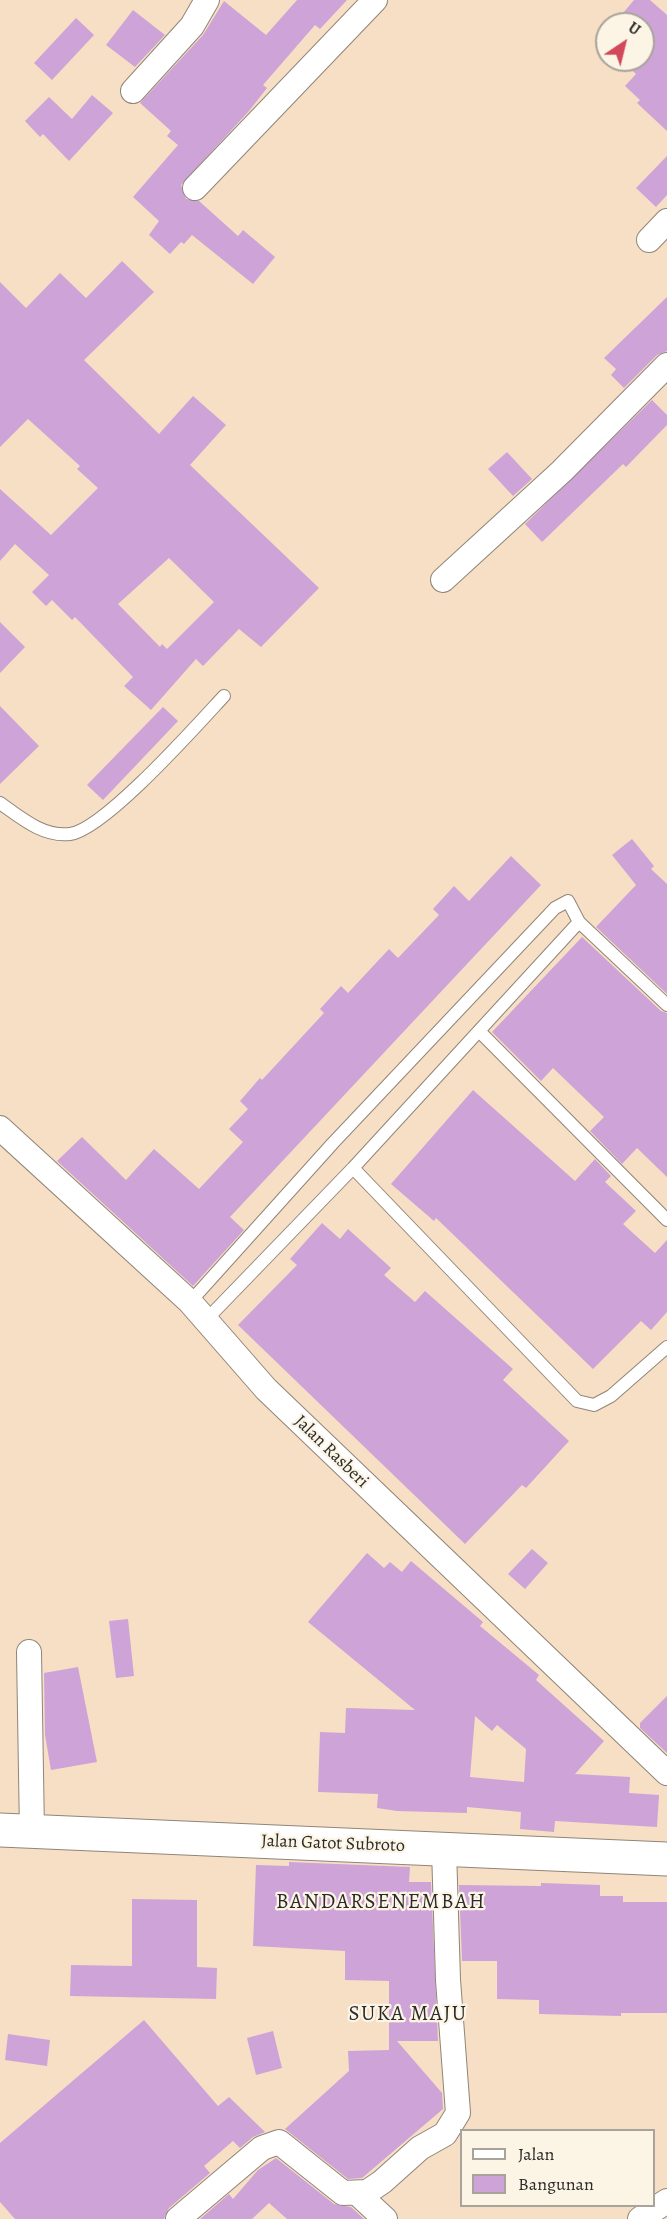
<!DOCTYPE html>
<html>
<head>
<meta charset="utf-8">
<style>
  body { margin:0 }
  #map { position:relative; width:667px; height:2219px; overflow:hidden; background:#f6dfc4; font-family:Alegreya,serif }
  canvas { display:block }
  .legend { position:absolute; left:460px; top:2129px; width:195px; height:78px; box-sizing:border-box; background:#fcf5e5; border:2px solid #a8a49b; margin:0; padding:8px 10px; list-style:none; font-size:18px; color:#2b2b2b }
  .legend li { display:flex; align-items:center; gap:12px; height:30px }
  .legend b { width:30px; border:2px solid #a8a49b }
  .north { position:absolute; left:595px; top:12px; width:60px; height:60px; box-sizing:border-box; background:#fcf5e5; border:2px solid #a8a49b; border-radius:50%; rotate:35deg; font-size:16px; font-weight:700; line-height:24px; text-align:center; color:#2b2b2b }
  .north::after { content:''; display:block; margin:auto; width:21px; height:27px; background:#d1495b; clip-path:polygon(50% 0,100% 100%,50% 72%,0 100%) }
</style>
</head>
<body>
<div id="map">
<canvas width="667" height="2219"></canvas>
<ul class="legend">
<li><b style="height:8px;background:#fff"></b>Jalan</li>
<li><b style="height:16px;background:#cea3d8"></b>Bangunan</li>
</ul>
<div class="north">U</div>
</div>
<script>
const ctx = document.querySelector('canvas').getContext('2d');
ctx.lineJoin = 'round';
function fill(path, color) {
  ctx.fillStyle = color;
  ctx.fill(path, 'evenodd');
}
function stroke(path, color, width, dash) {
  ctx.strokeStyle = color;
  ctx.lineWidth = width;
  ctx.lineCap = dash ? 'butt' : 'round';
  ctx.setLineDash(dash || []);
  ctx.stroke(path);
}
function drawText(font, color, halo, rows, align = 'center') {
  ctx.font = font + ' Alegreya,serif';
  ctx.lineWidth = 4.5;
  ctx.setLineDash([]);
  ctx.textBaseline = 'middle';
  ctx.strokeStyle = halo;
  ctx.fillStyle = color;
  for (const [text, x, y, turn = 0] of rows) {
    ctx.save();
    ctx.translate(x, y);
    ctx.rotate((+turn || 0) * Math.PI / 180);
    ctx.textAlign = isNaN(turn) ? turn : align;
    if (halo) ctx.strokeText(text, 0, 0);
    ctx.fillText(text, 0, 0);
    ctx.restore();
  }
}
const building = new Path2D(`
  M297,0H347L320,29L315,25L263,85L267,88L249,111L181,185L186,199L199,201L238,236L243,230L275,257L253,284L192,235L184,244L181,242L170,254L149,235L159,221L133,197L178,145L167,136L171,131L140,103L203,35L224,1L266,35Z
  M634,0H650L667,15V131L637,103L640,100L625,86L636,74L621,60H643V24H625L618,19Z
  M133,10L165,35L135,67L106,45Z
  M76,18L94,35L52,80L34,63Z
  M92,95L113,113L69,161L43,134L40,137L25,121L49,97L72,119Z
  M667,156V195L656,207L636,188Z
  M122,261L154,292L84,360L159,434L193,396L226,425L190,465L319,588L261,647L239,629L203,666L196,659L151,710L124,686L133,677L75,617L72,620L52,600L46,606L32,592L49,575L15,544L0,561V489L51,535L98,488L77,469L80,466L28,419L0,447V282L26,308L60,273L86,298ZM169,558L214,602L167,649L162,644L160,647L118,604Z
  M667,297V351L657,355L624,388L611,375L616,369L604,358Z
  M652,400L667,415V425L626,467L623,464L542,542L525,524Z
  M507,452L532,479L513,496L488,469Z
  M0,622L25,647L0,673Z
  M0,706L39,746L0,784Z
  M163,707L178,721L103,800L87,785Z
  M632,839L654,866L651,869L667,884V994L596,927L636,885L612,855Z
  M511,856L541,885L230,1217L244,1230L193,1286L57,1161L82,1137L126,1180L154,1149L199,1189L243,1142L229,1129L248,1109L240,1101L260,1078L262,1080L324,1013L320,1009L341,986L348,993L389,949L398,958L439,915L433,909L454,886L469,901Z
  M582,937L661,1011L667,1013V1177L637,1148L622,1164L590,1131L604,1117L553,1068L541,1081L492,1032Z
  M473,1090L575,1181L595,1159L611,1176L605,1182L636,1211L623,1224L655,1253L667,1240V1312L651,1330L641,1321L593,1369L436,1218L434,1221L391,1184Z
  M322,1223L340,1239L348,1229L391,1268L384,1275L415,1302L425,1291L513,1369L503,1380L569,1441L526,1488L522,1485L465,1544L238,1325L297,1265L290,1259Z
  M532,1549L548,1563L525,1589L508,1574Z
  M367,1553L384,1568L390,1562L402,1572L411,1561L483,1622L480,1626L539,1675L536,1680L604,1741L575,1774L630,1777L629,1793L659,1795L657,1827L555,1821L554,1832L520,1829L521,1812L467,1807V1813L397,1811L377,1808L378,1794L318,1792L320,1732L345,1733L346,1708L415,1710L308,1622ZM475,1716L492,1731L497,1725L526,1749L524,1782L470,1777Z
  M128,1619L134,1676L116,1678L109,1621Z
  M78,1667L97,1762L51,1770L45,1735L44,1673Z
  M667,1696V1753L640,1728V1723Z
  M289,1862L410,1867L409,1882H431L438,2041H397L442,2093L443,2109L362,2178L348,2179L285,2129L349,2071L348,2051L389,2050V1981L345,1980V1951L253,1946L256,1865L289,1866Z
  M541,1883L600,1885V1896H623V1902H667V2013H621V2016L539,2014V2000L497,1999V1961H462L459,1885L541,1886Z
  M132,1899L197,1900V1967L217,1968L216,1999L70,1996L71,1965L132,1966Z
  M144,2020L218,2106L229,2097L265,2132L253,2137L240,2148L233,2141L204,2166L210,2173L169,2208L164,2219H15L0,2202V2143Z
  M273,2031L282,2068L256,2075L247,2038Z
  M8,2034L50,2040L47,2066L5,2060Z
  M276,2158L334,2204L351,2207L364,2219H287L269,2203L252,2219H200L229,2194L233,2199L258,2170Z`);
const service = new Path2D(`
  M0,803C21,818 43,837 70,834C104,830 197,725 224,696
  M480,1032L667,1220
  M353,1168L577,1401L594,1405L611,1396L667,1347
  M190,1302L333,1143L555,908L568,901L579,922L667,1005
  M207,1319L353,1168L579,922`);
const minor = new Path2D(`
  M133,91L192,26L207,0
  M195,188L375,0
  M649,240L667,221
  M443,580L562,471L667,365
  M0,1128L190,1302L266,1389L667,1773
  M29,1652L32,1833
  M357,2193L385,2219
  M178,2219L262,2148L279,2142L343,2193L367,2192L382,2182L420,2148L445,2134L458,2113L448,1980L444,1849
  M640,2219L667,2201`);
const secondary = new Path2D(`
  M0,1830L667,1859`);
const streetNames = [
  ["Jalan Rasberi",331,1452,44],
  ["Jalan Gatot Subroto",333,1844,2]
];
const quarterNames = [
  ["BANDARSENEMBAH",381,1903],
  ["SUKA MAJU",408,2015]
];
fill(building, '#cea3d8');
stroke(service, '#908578', 14);
stroke(minor, '#908578', 26);
stroke(secondary, '#908578', 35);
stroke(service, '#fff', 12);
stroke(minor, '#fff', 24);
stroke(secondary, '#fff', 33);
drawText('18px', '#2b2b2b', '#fcf5e5', streetNames);
ctx.letterSpacing = '1.5px';
drawText('21px', '#2b2b2b', '#fcf5e5', quarterNames);
ctx.letterSpacing = '0px';
</script>
</body>
</html>
